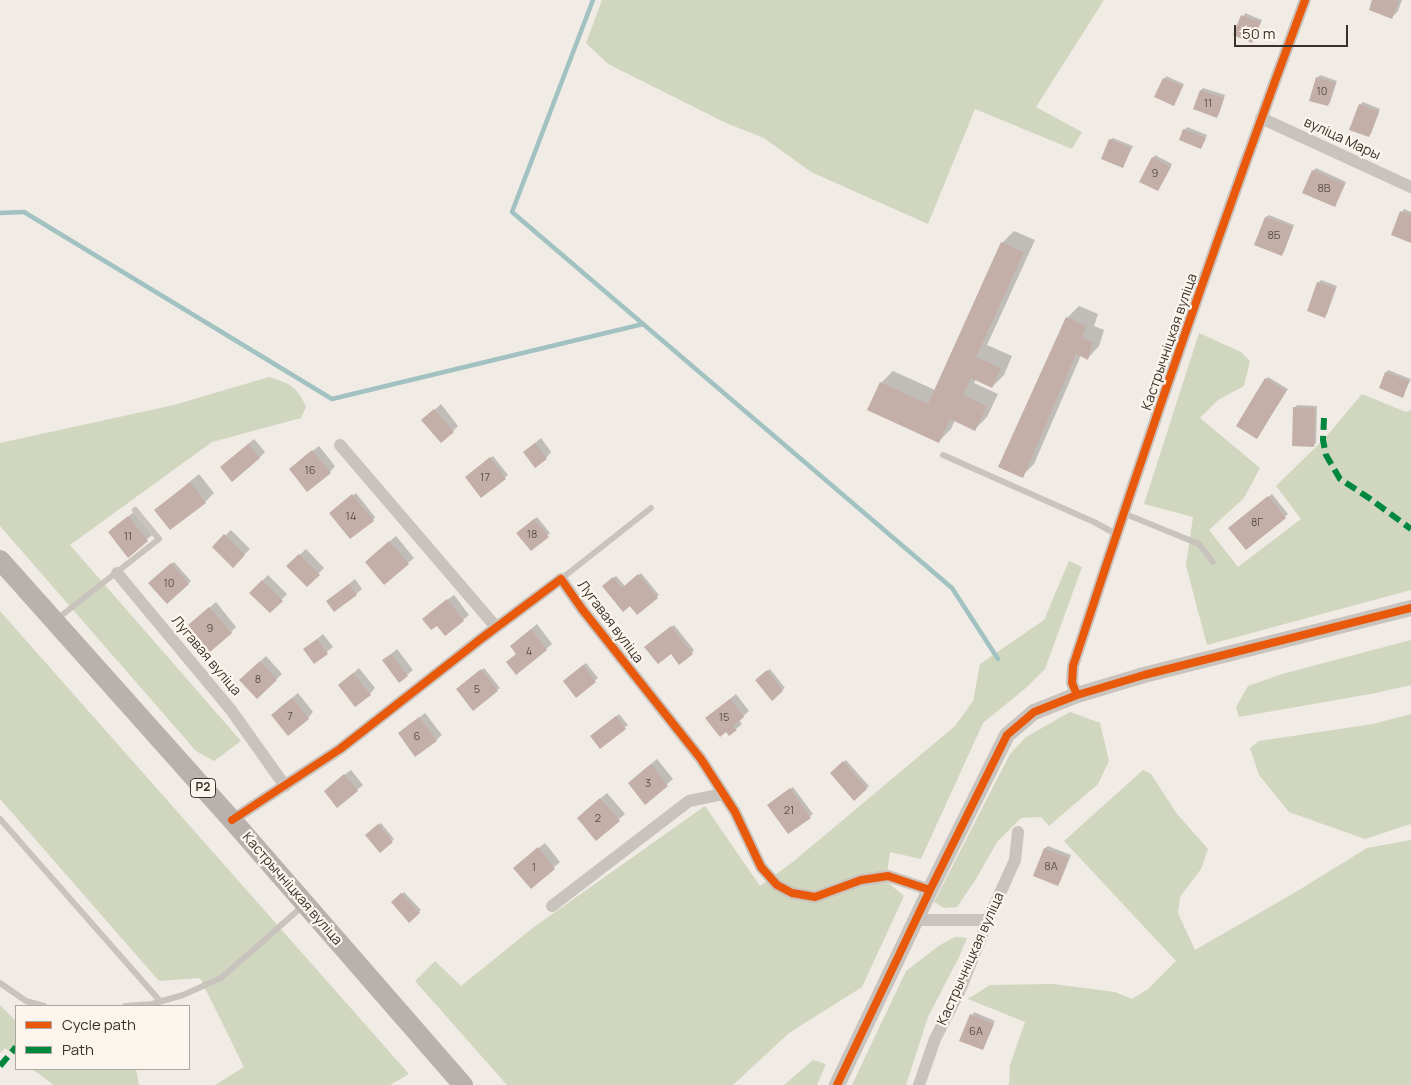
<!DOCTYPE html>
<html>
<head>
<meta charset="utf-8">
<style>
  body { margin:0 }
  #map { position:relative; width:1411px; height:1085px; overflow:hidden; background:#f0ebe5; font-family:Manrope,sans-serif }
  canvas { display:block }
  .legend { position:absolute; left:15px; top:1005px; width:175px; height:65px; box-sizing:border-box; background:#fbf5ee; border:1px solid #aea6a0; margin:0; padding:6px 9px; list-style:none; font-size:15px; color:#3b302b }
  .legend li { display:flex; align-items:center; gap:10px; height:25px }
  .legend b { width:25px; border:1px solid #aea6a0 }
  .scale { position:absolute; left:1234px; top:25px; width:114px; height:22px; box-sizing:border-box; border:2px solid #3b302b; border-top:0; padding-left:6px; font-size:15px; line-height:18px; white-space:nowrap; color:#3b302b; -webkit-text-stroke:4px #fbf5ee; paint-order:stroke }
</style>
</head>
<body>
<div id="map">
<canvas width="1411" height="1085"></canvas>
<ul class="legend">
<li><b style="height:6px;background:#e8590c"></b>Cycle path</li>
<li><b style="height:6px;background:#00873e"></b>Path</li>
</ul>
<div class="scale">50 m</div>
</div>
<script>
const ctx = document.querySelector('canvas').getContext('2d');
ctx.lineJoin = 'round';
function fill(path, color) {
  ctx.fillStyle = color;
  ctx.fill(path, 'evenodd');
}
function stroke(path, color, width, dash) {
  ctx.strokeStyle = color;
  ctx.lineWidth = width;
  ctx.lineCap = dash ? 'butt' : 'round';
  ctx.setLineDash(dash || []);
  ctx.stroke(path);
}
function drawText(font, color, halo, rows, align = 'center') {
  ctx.font = font + ' Manrope,sans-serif';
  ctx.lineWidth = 4.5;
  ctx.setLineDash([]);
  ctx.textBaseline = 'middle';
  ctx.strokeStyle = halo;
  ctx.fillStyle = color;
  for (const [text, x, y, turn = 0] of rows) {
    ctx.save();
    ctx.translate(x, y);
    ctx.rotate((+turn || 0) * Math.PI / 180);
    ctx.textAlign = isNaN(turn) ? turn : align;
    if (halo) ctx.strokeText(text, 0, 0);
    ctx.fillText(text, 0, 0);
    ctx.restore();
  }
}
const green = new Path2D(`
  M602,0H1104L1036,107L1082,132L1072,149L975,109L928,224L811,172L764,138L726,123L608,64L586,43Z
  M1199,333L1241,352L1250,361L1244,386L1218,400L1200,418L1260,468L1244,498L1209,530L1238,567L1301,519L1276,486L1325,438L1362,394L1406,412L1411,410V590L1207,645L1186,566L1193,517L1144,504Z
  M269,377C289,383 298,387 306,407L301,418L212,442L70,545L241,741L214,761L196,751L0,526V443L174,405Z
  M1069,561L1082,567L1045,669L1027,687L983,723L921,859L890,852L886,881L904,896L862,987L789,1033L733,1085H507L415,981L435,961L461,986L534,927L705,806L760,886L794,861L955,726L973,701L980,664L1044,620Z
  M0,611L409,1074L390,1085H215L244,1067L200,978L159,981L0,799Z
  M1411,640V685L1376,693L1239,717L1236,707L1248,686L1282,674Z
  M1070,712L1100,723L1109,761L1098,784L1049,826L1041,817L1021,818L997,842L976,879L957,907L944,908L934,902L1010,754L1026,737Z
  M1411,714V824L1365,839L1289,812L1259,775L1250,748L1259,741L1373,724Z
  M1143,770L1151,774L1177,814L1208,849L1201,869L1180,897L1178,913L1195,950L1294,893L1367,848L1411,840V1085H1009L1010,1065L1025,1022L968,999L990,985L1053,984L1115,992L1132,999L1148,989L1176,961L1064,841Z
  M955,937L967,938L959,957L928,1017L906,1085H852L906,971L940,945Z
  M0,1005L16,1021V1056L5,1048L0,1053Z
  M813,1060L826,1064L817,1085H784Z
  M32,1069H136L139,1085H54Z`);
const shadow = new Path2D(`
  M1374,0H1402L1398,11L1392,17Z
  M1245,13L1262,20L1252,41L1235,34Z
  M1320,75L1337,81L1330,103L1327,105L1317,78Z
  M1166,76L1184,84L1174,104L1156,97Z
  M1203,88L1225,95L1219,114L1217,116L1201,90Z
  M1363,102L1380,109L1371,134L1369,136L1360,105Z
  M1187,127L1207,135L1201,147L1184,130Z
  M1113,138L1133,146L1123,167L1110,140Z
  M1155,155L1172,164L1158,190L1153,158Z
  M1316,168L1346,182L1335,206L1313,171Z
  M1404,209L1411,212V242L1402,212Z
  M1269,215L1294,225L1284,252L1281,255L1256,245L1266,217Z
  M1014,231L1035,240L987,345L1012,356L1004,375L992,387L976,379L974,383L998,394L987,417L975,429L955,420L951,429L939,441L881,383L893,371L935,390L1002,243Z
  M1321,280L1337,286L1327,314L1325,316L1318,283Z
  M1079,306L1098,314L1094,326L1104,330L1099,346L1088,358L1081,355L1034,464L1022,476L1067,318Z
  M1388,370L1411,379L1403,396L1386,373Z
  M1268,377L1288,389L1257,438L1266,379Z
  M441,404L458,426L453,431L429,415Z
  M1297,405L1317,406L1316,443L1314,445L1295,408Z
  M541,438L551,452L546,458L530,447Z
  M254,439L265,452L259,458L227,462Z
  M319,446L335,466L330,472L296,464Z
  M493,456L508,475L481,497L469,475Z
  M199,474L214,493L205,502L156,510Z
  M356,493L375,517L373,520L333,511Z
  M1272,494L1288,514L1246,548L1232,526Z
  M135,511L153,534L128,556L115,527Z
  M537,517L550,533L531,550L520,531Z
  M231,530L250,549L233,566L213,547Z
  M396,536L414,558L408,563L372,556Z
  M306,549L324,568L307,585L288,566Z
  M174,562L191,581L167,602L150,583Z
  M641,573L659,595L637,613L606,584L616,576L625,586Z
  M268,575L287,594L270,612L251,592Z
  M355,579L362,589L356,594L328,601Z
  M454,595L469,615L463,620L429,613Z
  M216,602L236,627L231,632L195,620Z
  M537,624L552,644L546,649L511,646Z
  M674,625L694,650L692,653L671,652L648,645Z
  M323,634L333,647L314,662L305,649Z
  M397,649L413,670L407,675L383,661Z
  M266,656L282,674L257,697L247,674Z
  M586,663L598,678L576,696L567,678Z
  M359,668L375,688L370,694L340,685Z
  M484,668L500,688L497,690L460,687Z
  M770,669L785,688L782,690L759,677Z
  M298,693L313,712L308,718L278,709Z
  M736,694L749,711L739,720L742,724L736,729L726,731L706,718Z
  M425,713L442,735L436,740L400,733Z
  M619,714L628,725L600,747L594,734Z
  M657,759L673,779L645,803L635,777Z
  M846,760L869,786L854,799L831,773Z
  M351,770L363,785L357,790L331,785Z
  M793,787L813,814L788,832L771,803Z
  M607,793L625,814L596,839L584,812Z
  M381,823L394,839L392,841L369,832Z
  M545,843L560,862L531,887L521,862Z
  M1048,846L1071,855L1060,882L1058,885L1045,848Z
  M404,892L421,910L409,921L393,902Z
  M974,1012L995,1021L982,1049L972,1015Z`);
const stream = new Path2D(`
  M593,0L512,212L952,588L998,659
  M0,213L24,212L332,399L643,324`);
const building = new Path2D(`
  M1372,0H1399L1392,19L1369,10Z
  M1241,15L1261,22L1252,43L1233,35Z
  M1316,77L1335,83L1328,106L1309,101Z
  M1163,78L1183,86L1174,106L1154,97Z
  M1200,90L1224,98L1217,118L1193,109Z
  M1359,104L1379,112L1369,137L1349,130Z
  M1183,129L1206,138L1201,149L1179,140Z
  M1109,139L1131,148L1123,168L1101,159Z
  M1152,157L1171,167L1158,191L1139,182Z
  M1312,170L1345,184L1335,207L1302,193Z
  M1400,211L1411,215V243L1391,235Z
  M1265,217L1293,227L1282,256L1254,245Z
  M1001,242L1024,252L976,357L1001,368L992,388L971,378L963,395L987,406L975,431L950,419L939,443L867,410L880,382L928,404Z
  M1317,282L1335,288L1325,318L1307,311Z
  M1066,317L1086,326L1082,338L1093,342L1088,360L1076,354L1023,478L998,467Z
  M1385,372L1409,381L1403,398L1379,388Z
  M1265,378L1286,391L1257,439L1236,426Z
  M1293,407L1315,408L1314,447L1292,446Z
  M434,409L454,432L441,443L421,420Z
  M535,443L547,459L535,468L523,452Z
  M248,444L260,458L232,482L220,467Z
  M312,450L331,473L307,492L289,469Z
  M490,457L506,479L481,498L465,477Z
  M190,482L206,503L170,530L154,510Z
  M352,494L374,521L350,539L329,513Z
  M1268,496L1286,518L1246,550L1228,528Z
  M128,516L148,541L128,558L108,532Z
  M534,519L549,537L531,551L516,533Z
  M224,534L245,555L233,568L212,547Z
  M389,541L409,564L384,585L365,562Z
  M299,554L320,575L307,587L286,566Z
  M171,563L189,584L167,604L148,583Z
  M638,574L658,598L637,615L630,606L623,612L602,586L613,577L622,588Z
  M262,580L283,601L270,613L249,593Z
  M349,584L357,595L334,612L326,601Z
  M447,599L464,621L445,636L437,626L431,630L422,619Z
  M209,607L232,633L210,652L188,625Z
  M671,626L693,654L679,665L671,654L658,664L644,647Z
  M531,629L547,650L516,675L506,662L516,654L510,646Z
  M317,639L328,654L314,664L303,649Z
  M391,654L408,676L399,683L382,660Z
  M260,661L277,680L257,699L239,680Z
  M583,665L596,682L576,698L563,681Z
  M481,669L498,691L473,711L456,689Z
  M767,670L783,691L772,701L755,680Z
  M353,673L371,695L355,707L338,685Z
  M292,698L309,719L288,736L271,715Z
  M730,699L744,717L733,726L737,730L729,736L726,732L720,737L705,718Z
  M616,716L626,729L600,749L590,736Z
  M419,717L437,741L415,757L398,733Z
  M843,761L867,789L854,801L830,773Z
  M651,764L668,786L645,805L628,783Z
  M344,774L358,791L337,808L324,791Z
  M790,788L811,818L788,834L767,805Z
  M600,798L620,821L596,841L577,818Z
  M378,824L393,842L380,853L365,835Z
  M538,847L555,869L531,889L513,868Z
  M1044,848L1069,858L1058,886L1033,876Z
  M401,893L420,913L409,923L391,902Z
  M970,1014L994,1024L983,1050L959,1041Z`);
const service = new Path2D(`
  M943,455L1094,522L1116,534
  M1123,513L1199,544L1213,562
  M561,579L651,508
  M57,619L159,539L135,510
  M0,819L160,1001
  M0,983L26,1001L44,1006
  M125,1006L152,1004L183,995L221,978L304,905`);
const minor = new Path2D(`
  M1261,118L1411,187
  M340,445L496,627
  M117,573L231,710L285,786
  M1077,695L1072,683L1073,666C1146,443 1223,220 1305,0
  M232,820L340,749L482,638L561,579L582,609L701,759L735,812L761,867L777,885L792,893L815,897L861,880L888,876L930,890
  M552,906L689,801L723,794
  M916,920H988
  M919,1085L935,1039L960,990L988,920L1015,860L1018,832`);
const tertiary = new Path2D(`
  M837,1085L930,890L1007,735L1034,712L1077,695L1144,675L1411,608`);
const primary = new Path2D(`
  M0,560L232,820L463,1085`);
const quiet = new Path2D(`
  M1324,418L1323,440L1326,455L1340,479L1369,498L1411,529
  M0,1066L16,1047`);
const cycleway = new Path2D(`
  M1077,695L1072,683L1073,666C1146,443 1223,220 1305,0
  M232,820L340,749L482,638L561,579L582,609L701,759L735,812L761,867L777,885L792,893L815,897L861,880L888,876L930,890
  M837,1085L930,890L1007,735L1034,712L1077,695L1144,675L1411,608`);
const numberNames = [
  ["10",1322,92],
  ["11",1208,104],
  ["9",1155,174],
  ["8В",1324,189],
  ["8Б",1274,236],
  ["16",310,471],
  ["17",485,478],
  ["14",351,517],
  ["8Г",1257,523],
  ["18",532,535],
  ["11",128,537],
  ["10",169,584],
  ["9",210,629],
  ["4",529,652],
  ["8",258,680],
  ["5",477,690],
  ["7",290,717],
  ["15",724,718],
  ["6",417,737],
  ["3",648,784],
  ["21",789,811],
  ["2",598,819],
  ["8А",1051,867],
  ["1",534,868],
  ["6А",976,1032]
];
const shields = [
  [203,788,25]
];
const shieldNames = [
  ["Р2",203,788]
];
const streetNames = [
  ["вуліца Мары",1342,139,25],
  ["Кастрычніцкая вуліца",1170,342,-71],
  ["Лугавая вуліца",610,622,53],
  ["Лугавая вуліца",206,656,50],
  ["Кастрычніцкая вуліца",292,889,49],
  ["Кастрычніцкая вуліца",971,959,-66]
];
fill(green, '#d1d6bf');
fill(shadow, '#0003');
stroke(stream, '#a1c2c1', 4.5);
fill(building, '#c3afa7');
stroke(service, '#c9c3be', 6);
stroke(minor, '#c9c3be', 12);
stroke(tertiary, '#c9c3be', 16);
stroke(primary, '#b8b1ad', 20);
stroke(quiet, '#00873e', 6, [12, 6]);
stroke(cycleway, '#e8590c', 8);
drawText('11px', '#5d504a', null, numberNames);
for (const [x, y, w] of shields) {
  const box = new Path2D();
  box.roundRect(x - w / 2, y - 9.5, w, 19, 4);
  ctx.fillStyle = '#fbf5ee';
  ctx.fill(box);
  stroke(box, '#3b302b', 1);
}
drawText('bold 12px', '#3b302b', null, shieldNames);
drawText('14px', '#3b302b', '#fbf5ee', streetNames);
</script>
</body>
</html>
